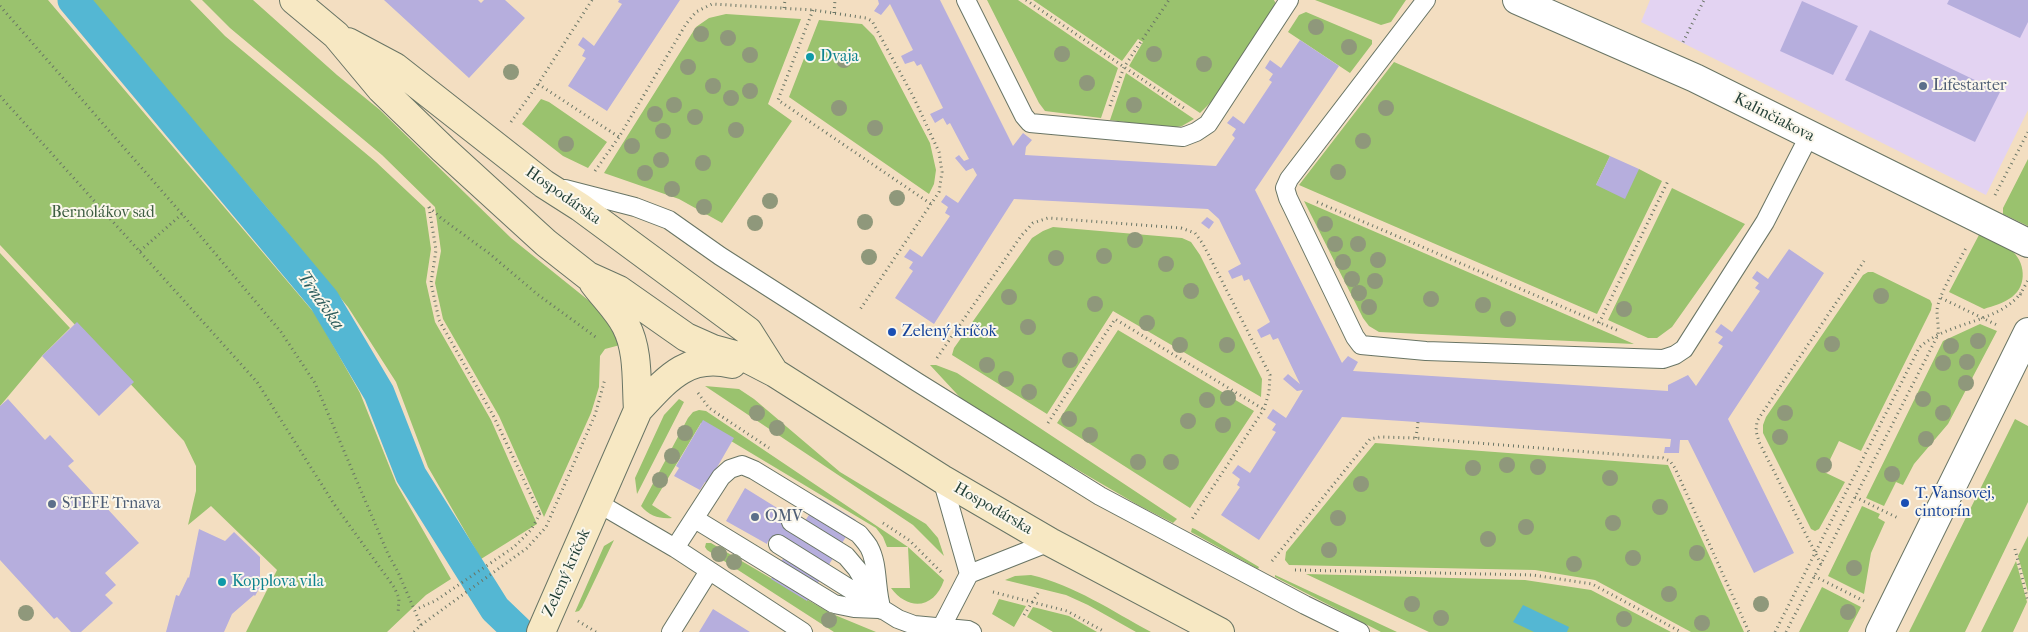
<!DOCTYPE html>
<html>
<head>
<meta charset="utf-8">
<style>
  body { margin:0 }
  canvas { display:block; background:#f3dec1 }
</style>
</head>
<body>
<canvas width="2028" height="632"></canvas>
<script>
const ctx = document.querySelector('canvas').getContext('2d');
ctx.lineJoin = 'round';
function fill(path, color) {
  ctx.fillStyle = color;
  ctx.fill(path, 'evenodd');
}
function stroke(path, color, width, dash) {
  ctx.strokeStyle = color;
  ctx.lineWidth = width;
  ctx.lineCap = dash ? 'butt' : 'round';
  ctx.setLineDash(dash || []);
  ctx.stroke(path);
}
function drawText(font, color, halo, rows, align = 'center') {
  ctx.font = font + ' "IM FELL French Canon",serif';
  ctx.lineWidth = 4;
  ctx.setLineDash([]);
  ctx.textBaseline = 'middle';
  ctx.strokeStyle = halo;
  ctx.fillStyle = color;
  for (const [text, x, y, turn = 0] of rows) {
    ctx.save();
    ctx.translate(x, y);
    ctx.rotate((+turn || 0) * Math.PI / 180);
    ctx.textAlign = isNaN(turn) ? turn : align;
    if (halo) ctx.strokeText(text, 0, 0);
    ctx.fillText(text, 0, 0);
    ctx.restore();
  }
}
const built = new Path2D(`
  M1650,0H2028V110L1986,195L1641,22Z`);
const green = new Path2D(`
  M0,0H48L316,315L360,393L396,483L451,579L426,595L387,632H246L277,570L211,506L188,525L196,491V466L184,441L0,245Z
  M90,0H190L225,36L376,162L425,208L431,249L426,282L435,322L491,420L537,524L481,559L428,467L396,382L348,307L267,208Z
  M202,0H253L337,75L380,110L511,238L598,308L613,326L620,345L605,349L600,356L599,387L591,413L544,517L499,416L443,319L435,283L441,251L435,207L382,155L230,28Z
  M987,0H1018L1118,68L1101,118L1045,111L1039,103Z
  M1033,0H1274L1276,4L1214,99L1200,113L1129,66L1143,42L1138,39L1122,61Z
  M1315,0H1406L1391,22L1381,25Z
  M1306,12L1372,40V44L1350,73L1288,32L1299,15Z
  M726,14L801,19L768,104L792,121L722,223L679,199L604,173L696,27L709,18Z
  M819,20L862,24L874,36L930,143L936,170L934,184L929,194L789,97Z
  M1394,62L1610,156L1596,185L1639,169L1662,181L1597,314L1299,185Z
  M1126,73L1194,119L1182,126L1170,128L1110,120Z
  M541,99L549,102L607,142L588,168L563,156L522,124Z
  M2028,159V226L2003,214V208Z
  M1672,188L1745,224L1672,327L1657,338H1648L1608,320Z
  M1304,201L1634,344L1379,332L1369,326L1363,318Z
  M1053,227L1182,238L1191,242L1200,255L1262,379L1261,397L1113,311L1047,414L952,355L954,348L1032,238L1043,231Z
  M1980,233C1990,238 2002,243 2011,250C2025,261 2028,285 2012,297C2004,303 1993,306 1984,309L1949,292Z
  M0,253L70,328L42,356L0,406Z
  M1868,272H1873L1930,300L1932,304L1931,310L1861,451L1839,441L1824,472L1845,482L1819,529L1815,531L1811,529L1763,433V425L1766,417L1863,275Z
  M1980,324L1997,331L1948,424L1914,464L1903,485L1896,482L1884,506L1866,498L1943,341Z
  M1118,330L1254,411L1190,508L1057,423Z
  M930,365H936L957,373L1177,519L1173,523L1138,505L968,406Z
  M705,386L739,389L754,399L840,472L926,524L938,538L944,556L913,525Z
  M679,399L684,402L637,494L635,478L664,415Z
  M699,410L706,411L908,547L944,580C935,608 909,612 891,588H910L908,547H887L883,537L876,528L701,423L652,505L672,518C660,519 649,516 641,506L688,418L693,412Z
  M2015,419L2028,426V502L1965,632H1909Z
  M1375,443L1668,465L1744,632H1691L1595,580L1535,570L1289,565L1285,560L1286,552Z
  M1862,506L1880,514L1878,518L1885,522L1871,553L1864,594L1828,576Z
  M1192,528L1195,529L1259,567L1258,569L1191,532Z
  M2028,536V592L2018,556Z
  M614,540L582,607L579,611L575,612L604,546Z
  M706,543H711L830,613L876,632H834L707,550L705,547Z
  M2016,561L2027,602L2013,632H1981Z
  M1306,574L1525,580L1591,590L1671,632H1429Z
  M1031,575C1074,585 1112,611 1151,632H1136L1088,605L1066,595L1005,580L1015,576Z
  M1275,575L1397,632H1381L1275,577Z
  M1822,587L1861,607L1848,632H1799Z
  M999,599L1026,606L1014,627L992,614Z
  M1033,607L1069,616L1097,632H1053L1027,617Z`);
const water = new Path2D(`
  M1523,605L1569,627L1567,632H1534L1513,622Z`);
const canal = new Path2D(`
  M73,0L324,300L379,393L411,475L495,609L519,632`);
const building = new Path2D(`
  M384,0H478L481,3L484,0H505L525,18L469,78Z
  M619,0H680L607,111L568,86L586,58L582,56L585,50L578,45L583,37L594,46L622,4L618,2Z
  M878,0H940L1013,146L1023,133L1032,140L1026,147L1025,155L1216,166L1235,138L1232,135L1236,129L1227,123L1233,116L1244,124L1272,82L1269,80L1273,74L1265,68L1270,60L1281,68L1300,40L1339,66L1255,190L1342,363L1348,356L1358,362L1353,371L1668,391V385L1688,375L1696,386L1723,346L1718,343L1723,337L1715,332L1721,324L1732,332L1760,291L1755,288L1759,283L1752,278L1757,271L1768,279L1789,249L1824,273L1728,419L1794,553L1754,573L1688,440H1680L1679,453H1664L1665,447H1670L1671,439L1342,417L1259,540L1221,515L1240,487L1237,485L1240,479L1232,473L1238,465L1250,473L1276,432L1272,430L1276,424L1267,418L1273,409L1286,418L1303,390L1297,391L1283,379L1288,374L1300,384L1278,338L1273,340L1270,334L1261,338L1257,330L1270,322L1249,279L1244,281L1242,275L1232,279L1228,271L1241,264L1219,219L1208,209L1014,199L934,324L895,298L913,271L909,268L913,262L904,257L910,249L922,257L950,216L945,213L948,207L941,202L946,195L958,203L977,175L973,168L966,171L955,158L959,155L964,161L969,159L950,123L947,125L943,118L935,123L930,114L943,108L921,64L917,66L914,61L905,64L901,56L913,50L890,4L881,15L874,11L879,4Z
  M1949,0H2028V22L2020,38L1947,4Z
  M1802,1L1858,26L1833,75L1780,51Z
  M1870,30L2000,92L1975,142L1845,80Z
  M1610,156L1639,169L1625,199L1596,185Z
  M1207,217L1214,222L1209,229L1201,223Z
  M77,322L134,382L99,416L42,356Z
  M8,399L45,440L50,435L74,461L68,466L139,543L105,573L116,585L105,595L113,603L81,632H71L57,617L54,619L0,560V406Z
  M703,420L734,438L708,483L705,482L700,490L674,476L679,468L676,466Z
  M745,488L803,524L820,498L856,520L807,601L771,579L787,552L768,541L767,544L726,521Z
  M199,529L225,541L234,532L260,557V587L255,596L254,595L232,614L224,632H166L176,595L179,596L188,577L189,578Z
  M713,609L750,632H699Z`);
const path = new Path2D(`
  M592,0L538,84L619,137L686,24L696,12L712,4L813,10L866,18L872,21L913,96L939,152L942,172L939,192L859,311
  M1026,0L1187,110
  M0,6L182,214L281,332L315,383L388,554L398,572L421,625
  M784,8L785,0
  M813,10L778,100L931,204
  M834,13L835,0
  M1683,42L1704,0
  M0,96L257,382L334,504L394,587L399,598L398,614
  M1110,106L1124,67L1169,0
  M511,122L538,84
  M595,171L619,137
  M1995,195L2028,132
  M1317,202L1619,331
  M429,207L436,250L431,283L439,320L494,417L540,514
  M429,207L441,218L490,254L537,294L597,338
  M140,251L182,214
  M2020,295L2028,280
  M1941,298L1999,326
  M1599,323L1668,181
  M937,358L1021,236L1033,223L1048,218L1181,228L1195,233L1203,244L1270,375L1269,392L1264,409L1192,519
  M698,393L709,408L769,448
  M1048,423L1115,319L1263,409
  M1416,438L1418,422
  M1855,497L1898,518
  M883,523L909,540L943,574
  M2015,549L2028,601
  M1272,561L1370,439L1380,437L1416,438L1663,458L1670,461L1675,468L1749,632
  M1821,564L1759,442L1756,431L1757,421L1864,261
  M1295,570L1533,575L1592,584L1681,632
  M1814,576L1864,601
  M993,592L1067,611L1105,632
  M419,608L435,601L514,547L531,530L540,514L543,515
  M1024,615L1038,593
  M578,621L596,632
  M414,632L421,625L527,548L546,527L595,415L605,379
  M1775,632L1919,348C1947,321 1997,324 2021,293
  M1786,632L1938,335C1939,327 1937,319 1937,311C1937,297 1960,260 1967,246`);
const lane = new Path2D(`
  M966,0L1024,116L1030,123L1183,137L1196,132L1208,124L1289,0
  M1426,0L1289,179L1285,188L1288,198L1355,337L1361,345L1426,351L1663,359L1675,355L1684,349L1765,222L1809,136
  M565,189L635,207L669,220L720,256L917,382L1100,496L1305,605L1360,632
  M598,503L675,548L803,632
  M695,519L834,604L854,608L879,609
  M791,522L846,556L857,569L875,599
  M778,544L898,619L914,625L968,630L972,632
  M675,548L721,477L730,469L742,465L754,470L859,534C862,538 866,542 869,547C879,565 875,590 882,610
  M969,574L1050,542
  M671,632L709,571
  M939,632L969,574L942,479`);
const street = new Path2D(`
  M1517,0L1695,78L2028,243
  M1880,632L2028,332`);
const secondary = new Path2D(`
  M294,0L336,35L381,89L443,149L546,243L588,276L619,290L686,337L713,349L746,358L775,373L942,479L1050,542L1220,632
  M348,42L395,67L544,184L580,207L748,331L774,372
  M593,282C603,296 618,310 626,326C639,351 636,383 638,410
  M541,632L638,410C666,380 687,353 732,364`);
const trees = [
  [1316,27],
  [701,34],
  [728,38],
  [1349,47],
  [1062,54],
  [1154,54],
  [750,55],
  [844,60],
  [1204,64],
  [688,67],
  [511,72],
  [1087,83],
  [713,86],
  [750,91],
  [731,98],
  [674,105],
  [1134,105],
  [839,108],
  [1386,108],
  [655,114],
  [695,117],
  [875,128],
  [736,130],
  [663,131],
  [1363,141],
  [566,144],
  [632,146],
  [661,160],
  [703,163],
  [1338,172],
  [645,173],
  [672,189],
  [897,198],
  [770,201],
  [704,207],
  [865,222],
  [755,223],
  [1325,224],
  [1135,240],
  [1335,244],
  [1358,244],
  [1104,256],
  [869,257],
  [1056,258],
  [1378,260],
  [1343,262],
  [1166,264],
  [1352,279],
  [1375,281],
  [1191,291],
  [1359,293],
  [1881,296],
  [1009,297],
  [1431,299],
  [1095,304],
  [1483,305],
  [1369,307],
  [1624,309],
  [1508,319],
  [1147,323],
  [1028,327],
  [1978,341],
  [1832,344],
  [1180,345],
  [1227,345],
  [1951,346],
  [1070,360],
  [1967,362],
  [1943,363],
  [987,365],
  [1006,379],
  [1966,383],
  [1029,392],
  [1228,398],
  [1923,399],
  [1207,400],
  [757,413],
  [1785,413],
  [1943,413],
  [1069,419],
  [1188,421],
  [1223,425],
  [777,428],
  [685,433],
  [1090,435],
  [1780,437],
  [1926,439],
  [672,456],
  [1138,462],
  [1171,462],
  [1507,465],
  [1824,465],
  [1538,467],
  [1473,468],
  [1892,474],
  [1610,478],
  [660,480],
  [1361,484],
  [1660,507],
  [1338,518],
  [1613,523],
  [1526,527],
  [1488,539],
  [1329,550],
  [1697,553],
  [719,554],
  [1633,558],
  [734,562],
  [1574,564],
  [1854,568],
  [1669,594],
  [1412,604],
  [1761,604],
  [1848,612],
  [26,613],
  [1441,618],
  [1624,619],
  [829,620],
  [1702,623]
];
const markers = [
  [810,57,5,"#0f9aa8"],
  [1923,86,5,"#5c6f8a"],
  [892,332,5,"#1a4fb4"],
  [1905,503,5,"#1a4fb4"],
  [52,504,5,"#5c6f8a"],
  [755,517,5,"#5c6f8a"],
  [222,582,5,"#0f9aa8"]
];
const cultureNames = [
  ["Dvaja",820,57],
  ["Kopplova vila",232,582]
];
const serviceNames = [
  ["Lifestarter",1933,86],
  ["STEFE Trnava",62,504],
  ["OMV",765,517]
];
const streetNames = [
  ["Kalinčiakova",1774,118,27],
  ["Hospodárska",563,196,35],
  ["Hospodárska",993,509,30],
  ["Zelený kríčok",567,573,-66]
];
const parkNames = [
  ["Bernolákov sad",103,213]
];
const transitNames = [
  ["Zelený kríčok",902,332],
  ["T. Vansovej,",1915,494],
  ["cintorín",1915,512]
];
const waterNames = [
  ["Trnávka",320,301,55]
];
fill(built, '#e3d3f2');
fill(green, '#9ac26e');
fill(water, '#54b7d3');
stroke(canal, '#54b7d3', 31);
fill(building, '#b6aedd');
stroke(lane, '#697565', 20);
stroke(street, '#697565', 30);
stroke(secondary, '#697565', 30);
stroke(path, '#697565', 3, [1, 4]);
stroke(lane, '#fff', 18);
stroke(street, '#fff', 28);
stroke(secondary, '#f7e8c3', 28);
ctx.fillStyle = '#8f987b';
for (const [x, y] of trees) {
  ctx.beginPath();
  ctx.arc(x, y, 8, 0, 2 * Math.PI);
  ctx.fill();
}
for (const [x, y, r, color] of markers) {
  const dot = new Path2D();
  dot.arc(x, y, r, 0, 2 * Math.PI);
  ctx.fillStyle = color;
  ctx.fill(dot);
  stroke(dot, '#fbf7ec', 2);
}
drawText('16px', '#0d838f', '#fbf7ec', cultureNames, 'left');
drawText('16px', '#4e5e75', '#fbf7ec', serviceNames, 'left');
drawText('16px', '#1f3d34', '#fbf7ec', streetNames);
drawText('16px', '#3e5e42', '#fbf7ec', parkNames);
drawText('16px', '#164399', '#fbf7ec', transitNames, 'left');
drawText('italic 18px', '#2c5c5c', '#fbf7ec', waterNames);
</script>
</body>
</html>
